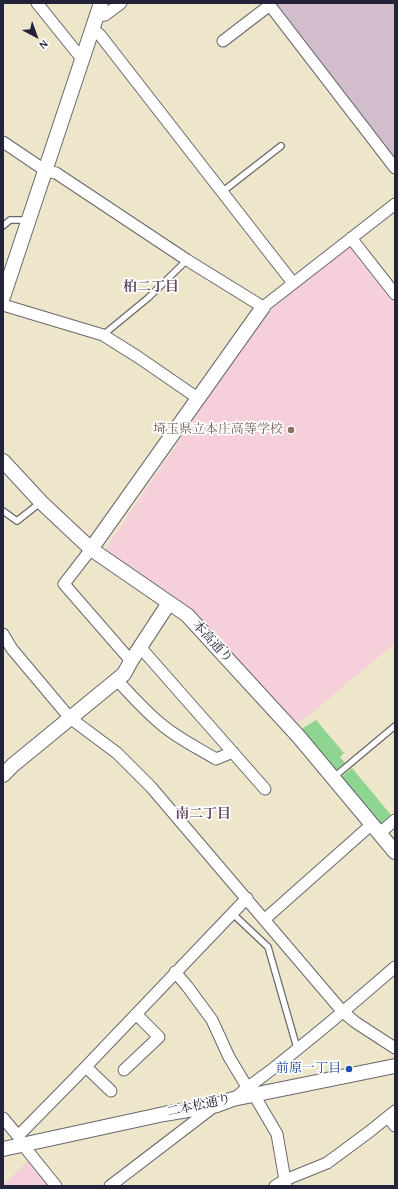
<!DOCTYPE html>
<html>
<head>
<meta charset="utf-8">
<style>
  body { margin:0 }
  #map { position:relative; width:398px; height:1189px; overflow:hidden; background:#eee6ca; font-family:"Gentium Book Plus",serif }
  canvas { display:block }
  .frame { position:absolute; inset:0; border:4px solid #22223b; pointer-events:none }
  .north { position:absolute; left:16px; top:16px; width:40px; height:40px; -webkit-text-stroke:3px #fff; paint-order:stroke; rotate:139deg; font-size:11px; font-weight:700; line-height:16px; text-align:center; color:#22223b }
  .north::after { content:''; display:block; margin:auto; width:14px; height:18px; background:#22223b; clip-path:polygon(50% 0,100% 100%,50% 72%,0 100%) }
</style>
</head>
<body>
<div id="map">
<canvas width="398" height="1189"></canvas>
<div class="frame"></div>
<div class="north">N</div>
</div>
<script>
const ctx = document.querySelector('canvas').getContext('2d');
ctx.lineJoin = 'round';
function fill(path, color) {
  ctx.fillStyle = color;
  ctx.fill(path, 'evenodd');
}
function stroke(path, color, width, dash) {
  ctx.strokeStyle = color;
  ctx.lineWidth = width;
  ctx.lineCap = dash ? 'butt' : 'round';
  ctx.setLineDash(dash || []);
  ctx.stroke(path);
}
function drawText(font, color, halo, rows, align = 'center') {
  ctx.font = font + ' "Gentium Book Plus","Noto Serif JP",serif';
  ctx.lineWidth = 3.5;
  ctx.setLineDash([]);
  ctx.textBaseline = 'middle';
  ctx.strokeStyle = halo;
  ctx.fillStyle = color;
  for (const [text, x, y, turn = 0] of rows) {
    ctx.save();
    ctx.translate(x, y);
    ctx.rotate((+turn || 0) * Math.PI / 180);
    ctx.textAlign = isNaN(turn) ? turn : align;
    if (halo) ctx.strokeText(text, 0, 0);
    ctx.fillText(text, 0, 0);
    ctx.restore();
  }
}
const built = new Path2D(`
  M349,247L354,248L395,301V643L307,717L293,723L191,610L104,551L269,309Z
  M30,1159L53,1186H3V1185Z`);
const industrial = new Path2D(`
  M277,3H395V164L273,6Z`);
const green = new Path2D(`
  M316,720L344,753L340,757L345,763L337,769L334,770L300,730Z
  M352,768L391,815L379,825L340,778Z`);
const service = new Path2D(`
  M222,192L281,146
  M3,226L10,220H27
  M103,335L148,298L187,260
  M3,511L17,521L41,502
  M334,777L395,726
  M233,914L268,947L297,1048`);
const minor = new Path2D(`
  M37,3L82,59
  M268,3L395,168
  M97,16L105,15L121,3
  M93,29L100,35L293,283
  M223,41L270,5
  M3,142L46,171L56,173L187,260L263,307L395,204
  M351,238L395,294
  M3,305L103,335L138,357L199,399
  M91,549L64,584L131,661
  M3,634L12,649L70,718L117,753L151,787L342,1011L355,1022L395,1048
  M140,647L265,789
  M117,680C131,695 145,711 161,724C177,738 198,748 216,759L233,752
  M380,833L395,820
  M265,919L372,824
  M175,972L187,986L212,1020L229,1057L247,1087
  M86,1067L111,1091
  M124,1070L159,1037L136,1014
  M254,1095L277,1134L286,1186
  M234,1099C247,1087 261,1078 275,1067C316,1035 356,1001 395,967
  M388,1117L395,1126
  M3,1118L18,1136L23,1145L56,1186
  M18,1136L77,1076L247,898
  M110,1186L216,1105
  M275,1186L285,1180L327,1163L369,1132L395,1111`);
const tertiary = new Path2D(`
  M3,297L101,3
  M3,461L41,502L91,549L187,615L299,737L395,852
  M91,549L263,307
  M3,775L13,765L124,674L131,661L169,603
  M3,1149L164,1114L217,1105L233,1099L395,1066`);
const markers = [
  [291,430,4,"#8d6e63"],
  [349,1069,4,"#1a4fb4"]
];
const educationNames = [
  ["埼玉県立本庄高等学校",283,430]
];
const streetNames = [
  ["本高通り",212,642,47],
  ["二本松通り",199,1106,-12]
];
const transitNames = [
  ["前原一丁目",341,1069]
];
const neighbourhoodNames = [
  ["柏二丁目",151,287],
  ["南二丁目",203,814]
];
fill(built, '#f5cfda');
fill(industrial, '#d1bdcb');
fill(green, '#8dd591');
stroke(service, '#69676d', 8);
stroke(minor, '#69676d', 13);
stroke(tertiary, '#69676d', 16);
stroke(service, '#fff', 5.5);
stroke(minor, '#fff', 11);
stroke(tertiary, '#fff', 14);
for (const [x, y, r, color] of markers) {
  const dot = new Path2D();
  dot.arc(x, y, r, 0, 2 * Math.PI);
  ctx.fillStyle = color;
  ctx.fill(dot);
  stroke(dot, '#fff', 1.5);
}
drawText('13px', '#785e54', '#fff', educationNames, 'right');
drawText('13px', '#22223b', '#fff', streetNames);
drawText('13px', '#164399', '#fff', transitNames, 'right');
drawText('bold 14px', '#684d66', '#fff', neighbourhoodNames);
</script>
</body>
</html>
